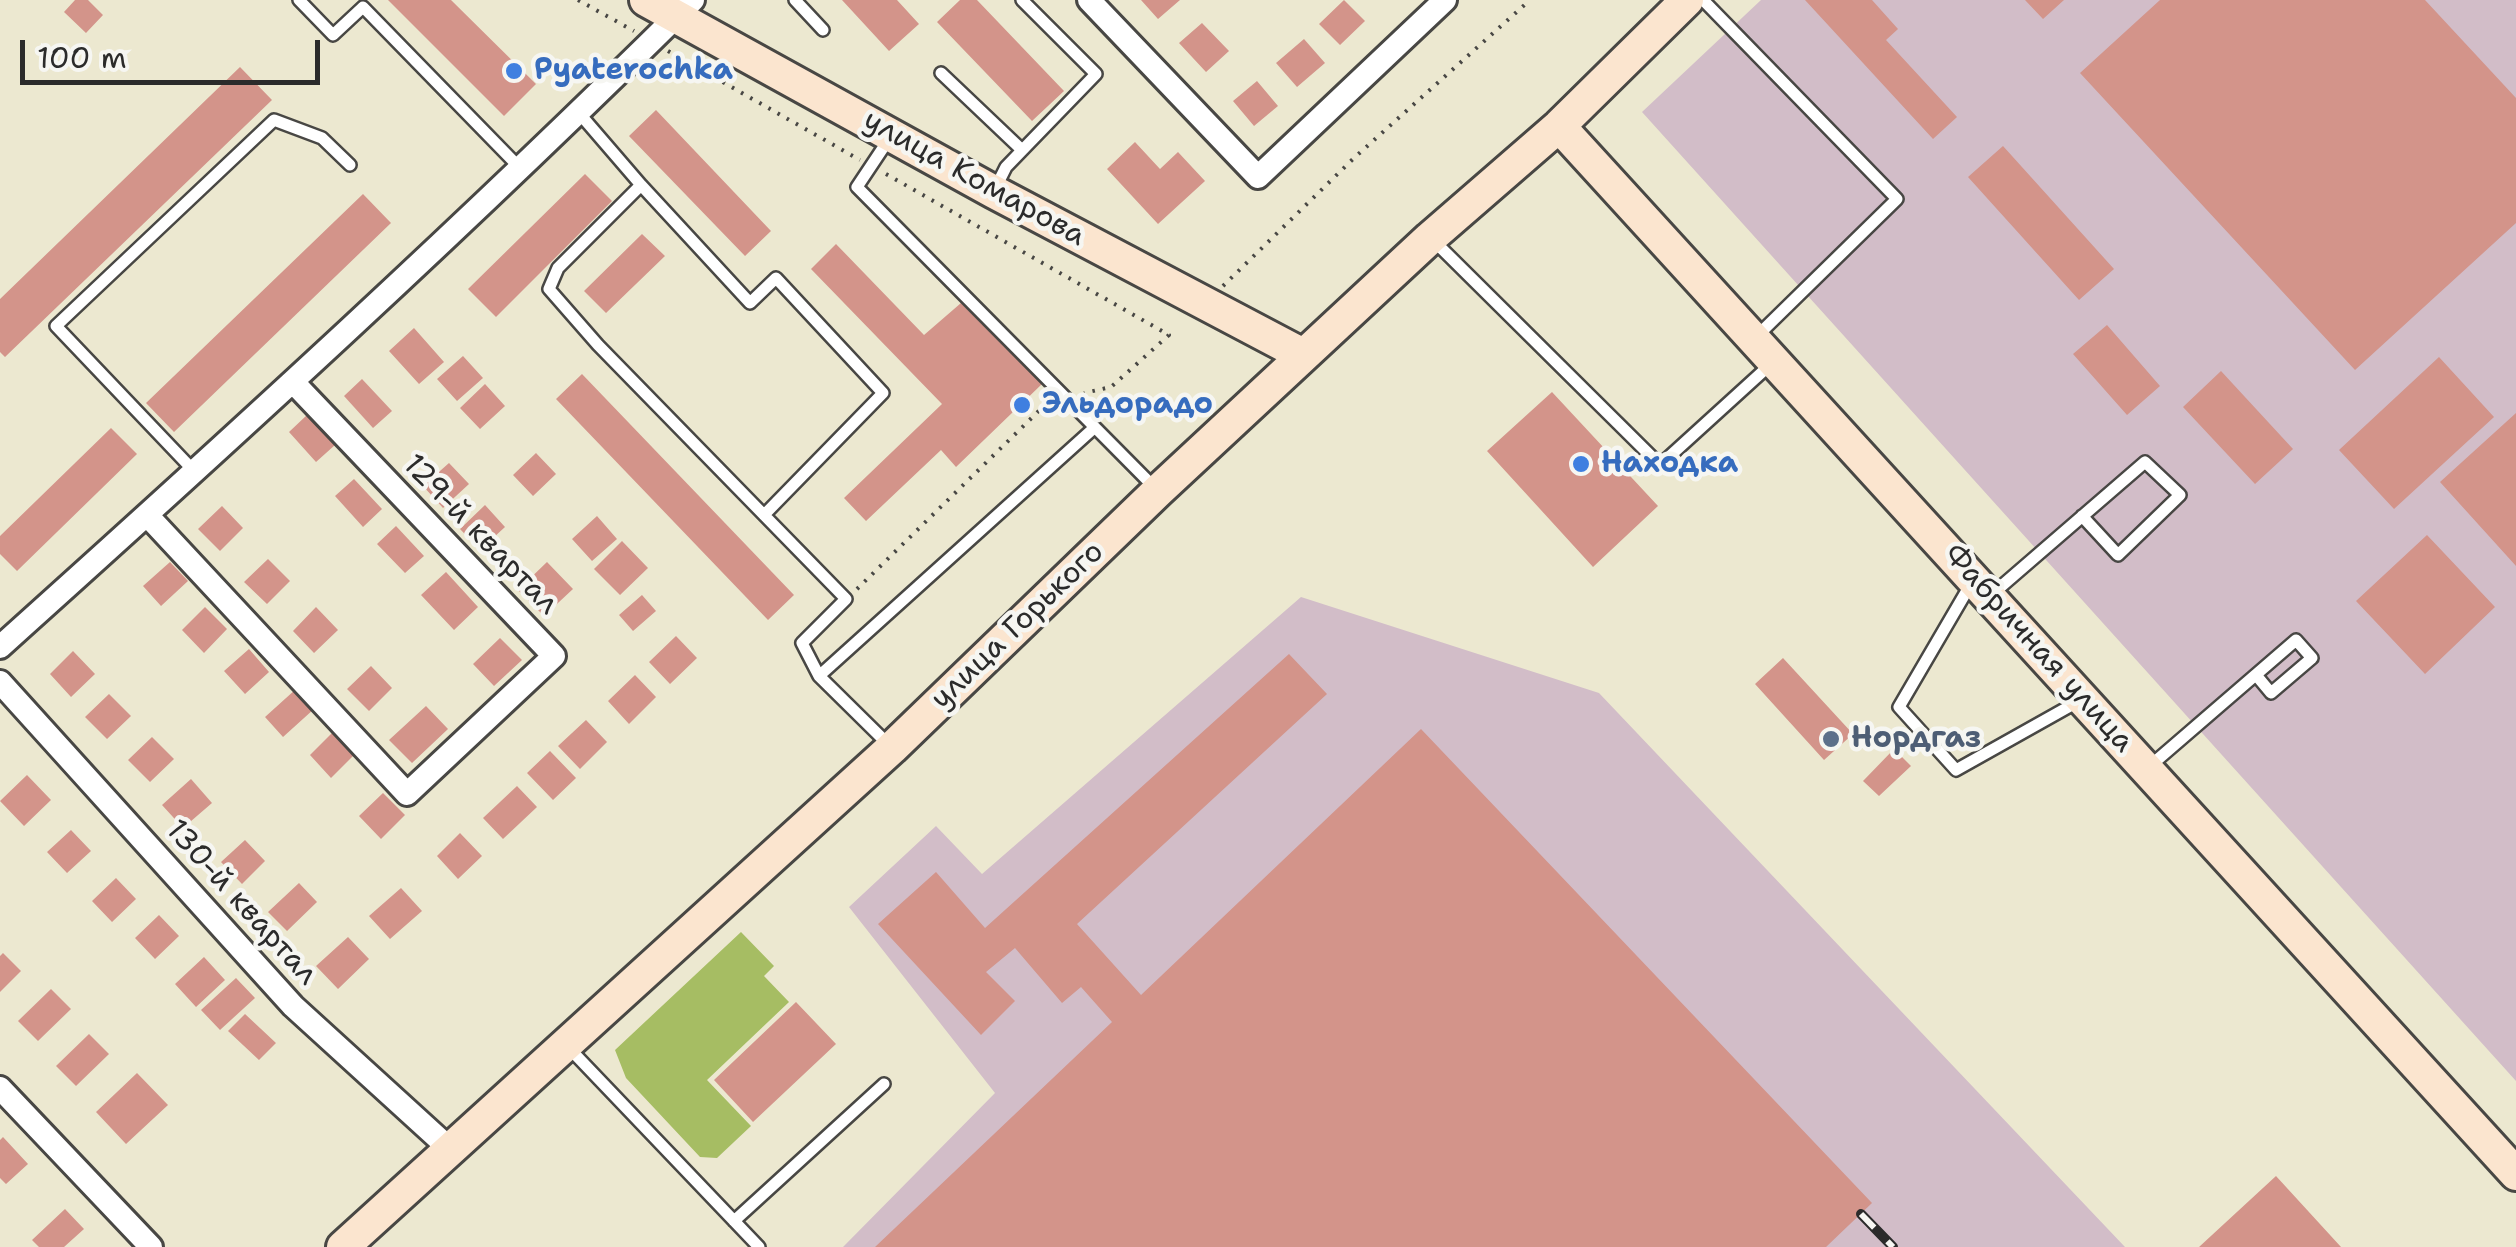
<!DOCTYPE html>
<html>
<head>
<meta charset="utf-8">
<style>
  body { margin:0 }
  #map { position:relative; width:2516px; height:1247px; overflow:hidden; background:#ece8d0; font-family:"Shantell Sans",sans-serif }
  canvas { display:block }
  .scale { position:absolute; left:20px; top:40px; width:300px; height:45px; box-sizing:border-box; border:5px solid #2b2b2b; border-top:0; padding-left:12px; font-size:30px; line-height:35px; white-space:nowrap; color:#2b2b2b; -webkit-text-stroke:8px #f6f6f2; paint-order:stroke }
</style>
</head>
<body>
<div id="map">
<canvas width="2516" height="1247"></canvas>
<div class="scale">100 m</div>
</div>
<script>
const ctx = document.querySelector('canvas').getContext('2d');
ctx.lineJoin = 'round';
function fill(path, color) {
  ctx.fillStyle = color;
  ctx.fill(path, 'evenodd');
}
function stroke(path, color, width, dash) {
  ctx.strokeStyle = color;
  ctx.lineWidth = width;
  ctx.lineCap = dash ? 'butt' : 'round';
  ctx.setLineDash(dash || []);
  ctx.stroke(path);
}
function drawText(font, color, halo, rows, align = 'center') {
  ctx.font = font + ' "Shantell Sans",sans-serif';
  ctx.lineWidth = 9;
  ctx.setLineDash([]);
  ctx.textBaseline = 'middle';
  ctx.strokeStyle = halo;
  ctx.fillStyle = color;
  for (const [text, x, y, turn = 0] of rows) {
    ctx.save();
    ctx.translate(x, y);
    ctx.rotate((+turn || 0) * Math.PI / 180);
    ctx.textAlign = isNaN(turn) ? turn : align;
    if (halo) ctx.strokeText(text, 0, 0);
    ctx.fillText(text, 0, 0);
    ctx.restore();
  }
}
const industrial = new Path2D(`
  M1761,0H2516V1081L1642,112Z
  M1301,597L1599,693L2125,1247H843L995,1093L849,907L936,826L982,874Z`);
const green = new Path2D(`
  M741,932L774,966L764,976L789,1002L707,1080L751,1126L717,1158L700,1157L626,1078L615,1050Z`);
const building = new Path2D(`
  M75,0H88L103,15L86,33L64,12Z
  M388,0H451L536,84L504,116Z
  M842,0H897L919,24L889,51Z
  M960,0H977L1064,91L1032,121L937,22Z
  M1141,0H1180L1158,19Z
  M1344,0L1365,21L1340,45L1319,24Z
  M1805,0H1872L1898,29L1886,40L1957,117L1933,139Z
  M2025,0H2064L2043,19Z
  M2160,0H2425L2516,98V223L2355,370L2080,73Z
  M1202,23L1229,51L1206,72L1179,43Z
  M1304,39L1325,63L1297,87L1276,63Z
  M240,67L272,100L5,357L0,352V299Z
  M1257,81L1278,106L1254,126L1233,101Z
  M656,110L771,231L745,256L629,136Z
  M1135,142L1160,169L1178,152L1205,181L1158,224L1107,169Z
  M2003,146L2114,269L2079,300L1968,177Z
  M585,174L612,201L496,317L468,289Z
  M363,194L391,223L174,432L146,403Z
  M642,234L665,256L606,313L584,291Z
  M836,244L924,335L961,303L1042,384L956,467L941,450L866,521L844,498L942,404L811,269Z
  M2107,325L2160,386L2127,415L2073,354Z
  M414,328L444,362L419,384L389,351Z
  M463,356L483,378L457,401L437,379Z
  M2439,357L2494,417L2394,509L2339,450Z
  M2221,371L2293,449L2255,484L2183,407Z
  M582,374L794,595L768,620L556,399Z
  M362,379L392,411L373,428L344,396Z
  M485,384L505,406L480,429L460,408Z
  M1552,392L1658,506L1593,567L1487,451Z
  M2516,413V566L2440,482Z
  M307,415L335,445L316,462L289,432Z
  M111,428L137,454L17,571L0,554V536Z
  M536,453L556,474L533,496L513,475Z
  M449,463L469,484L443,508L423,486Z
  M354,479L382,509L363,527L335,496Z
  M485,505L505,527L480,550L460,529Z
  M222,506L243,528L220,551L198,529Z
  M597,516L617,539L592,561L572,539Z
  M396,526L424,556L405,573L377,544Z
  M2427,535L2495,607L2425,674L2356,601Z
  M622,541L648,568L620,595L594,569Z
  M268,559L290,581L267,604L244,582Z
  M170,562L188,581L161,606L143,586Z
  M547,562L573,589L544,616L518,590Z
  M446,572L478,607L454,630L421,595Z
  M642,595L656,611L633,631L619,615Z
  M205,607L227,629L204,653L182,630Z
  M316,607L338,630L314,653L293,631Z
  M676,636L697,658L670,684L649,662Z
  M500,638L522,660L494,686L473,664Z
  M249,649L269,672L245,694L224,671Z
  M73,651L95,674L71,697L50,674Z
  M1289,654L1327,694L1077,924L1141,995L1421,729L1872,1203L1826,1247H875L1112,1022L1081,987L1062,1003L1015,948L986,972L1015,1001L981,1035L878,924L936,872L985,928Z
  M1783,658L1853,734L1824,760L1755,684Z
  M371,666L392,688L369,711L347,689Z
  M635,675L656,697L629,724L608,701Z
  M296,689L314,709L283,737L265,717Z
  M109,694L131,716L107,739L85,717Z
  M426,706L448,729L412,763L389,740Z
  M586,720L607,742L580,769L558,746Z
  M333,732L355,754L331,778L310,755Z
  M152,737L174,759L150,782L128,760Z
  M1894,749L1911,766L1879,796L1863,781Z
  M550,751L576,778L553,800L527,773Z
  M27,775L51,800L24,826L0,801Z
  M191,779L212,803L183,828L162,805Z
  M517,786L537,807L503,839L483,818Z
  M383,793L405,815L381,839L359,816Z
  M71,830L91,851L67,873L47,852Z
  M460,833L482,856L458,879L437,856Z
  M245,840L265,861L242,884L221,862Z
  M116,878L136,899L112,922L92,901Z
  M299,883L317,902L287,931L268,912Z
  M401,888L422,911L390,939L369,916Z
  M159,915L179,936L155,959L135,938Z
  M348,937L369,959L338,989L316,966Z
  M3,953L21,971L0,992V956Z
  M204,957L225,980L196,1007L175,984Z
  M236,978L255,998L220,1030L201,1010Z
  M51,989L71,1009L38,1041L18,1021Z
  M796,1002L836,1044L753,1122L714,1080Z
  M245,1014L276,1043L259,1060L228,1031Z
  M89,1034L109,1054L76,1086L56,1066Z
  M137,1073L168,1105L126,1144L96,1112Z
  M3,1137L28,1164L6,1184L0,1178V1140Z
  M2276,1176L2341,1247H2199Z
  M65,1209L84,1229L64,1247H39L32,1240Z`);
const path = new Path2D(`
  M578,0L634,31
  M668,51L860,160
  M886,174L1169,335L1111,387L1084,393
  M1223,286L1354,158L1530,0
  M857,589L1050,400`);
const lane = new Path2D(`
  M299,0L333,35L363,7L520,168
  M795,0L823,30
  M1703,0L1897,199L1757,336
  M941,73L1022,150
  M579,113L641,185L558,268L549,289L598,345L846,599L802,643L819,676L891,747
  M889,139L857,187L1155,488
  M641,185L750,303L776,278L883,393L764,515
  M994,191L1006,167L1096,74L1022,0
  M1432,239L1660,465L1771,364
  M194,471L56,326L274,120L322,138L350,165
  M1972,582L1899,707L1956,770L2079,701
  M1990,596L2145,462L2180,495L2118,555L2082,516
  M819,676L1094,428
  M2150,766L2296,640L2312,658L2271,693L2256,675
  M569,1048L759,1247
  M734,1221L884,1084`);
const street = new Path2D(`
  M1089,0L1258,177L1445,0
  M147,515L407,794L554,656L293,382
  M0,647C235,436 468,223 693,0
  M0,682L293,1006L451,1150
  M0,1088L151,1247`);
const secondary = new Path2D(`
  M646,0L994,192L1303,355
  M1559,126L2516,1174
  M343,1247L892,748L1158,491L1430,238L1559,126L1687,0`);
const rail = new Path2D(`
  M1861,1214L1893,1247`);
const markers = [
  [514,71,10,"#3f7fe0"],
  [1022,405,10,"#3f7fe0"],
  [1581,464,10,"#3f7fe0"],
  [1831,739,10,"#5c6f8a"]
];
const shopNames = [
  ["Pyaterochka",534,71],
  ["Эльдорадо",1042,405],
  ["Находка",1601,464]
];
const streetNames = [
  ["улица Комарова",974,179,29],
  ["129-й квартал",480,535,46],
  ["улица Горького",1018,626,-44],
  ["Фабричная улица",2038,649,48],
  ["130-й квартал",241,903,48]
];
const serviceNames = [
  ["Нордгаз",1851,739]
];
fill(industrial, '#d2bdc8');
fill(green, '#a6bd63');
fill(building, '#d3948a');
stroke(lane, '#484744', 16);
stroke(street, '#484744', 28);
stroke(secondary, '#484744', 38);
stroke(path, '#484744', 4, [2.5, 8]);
stroke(lane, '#fff', 11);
stroke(street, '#fff', 22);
stroke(secondary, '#fbe5cf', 32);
stroke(rail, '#2b2b2b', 10);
stroke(rail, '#f6f6f2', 6, [19]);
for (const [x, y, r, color] of markers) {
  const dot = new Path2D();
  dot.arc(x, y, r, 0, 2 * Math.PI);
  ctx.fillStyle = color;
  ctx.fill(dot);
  stroke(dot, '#f6f6f2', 4);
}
drawText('bold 30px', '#366cbe', '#f6f6f2', shopNames, 'left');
drawText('30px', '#2b2b2b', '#f6f6f2', streetNames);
drawText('bold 30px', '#4e5e75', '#f6f6f2', serviceNames, 'left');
</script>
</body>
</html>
